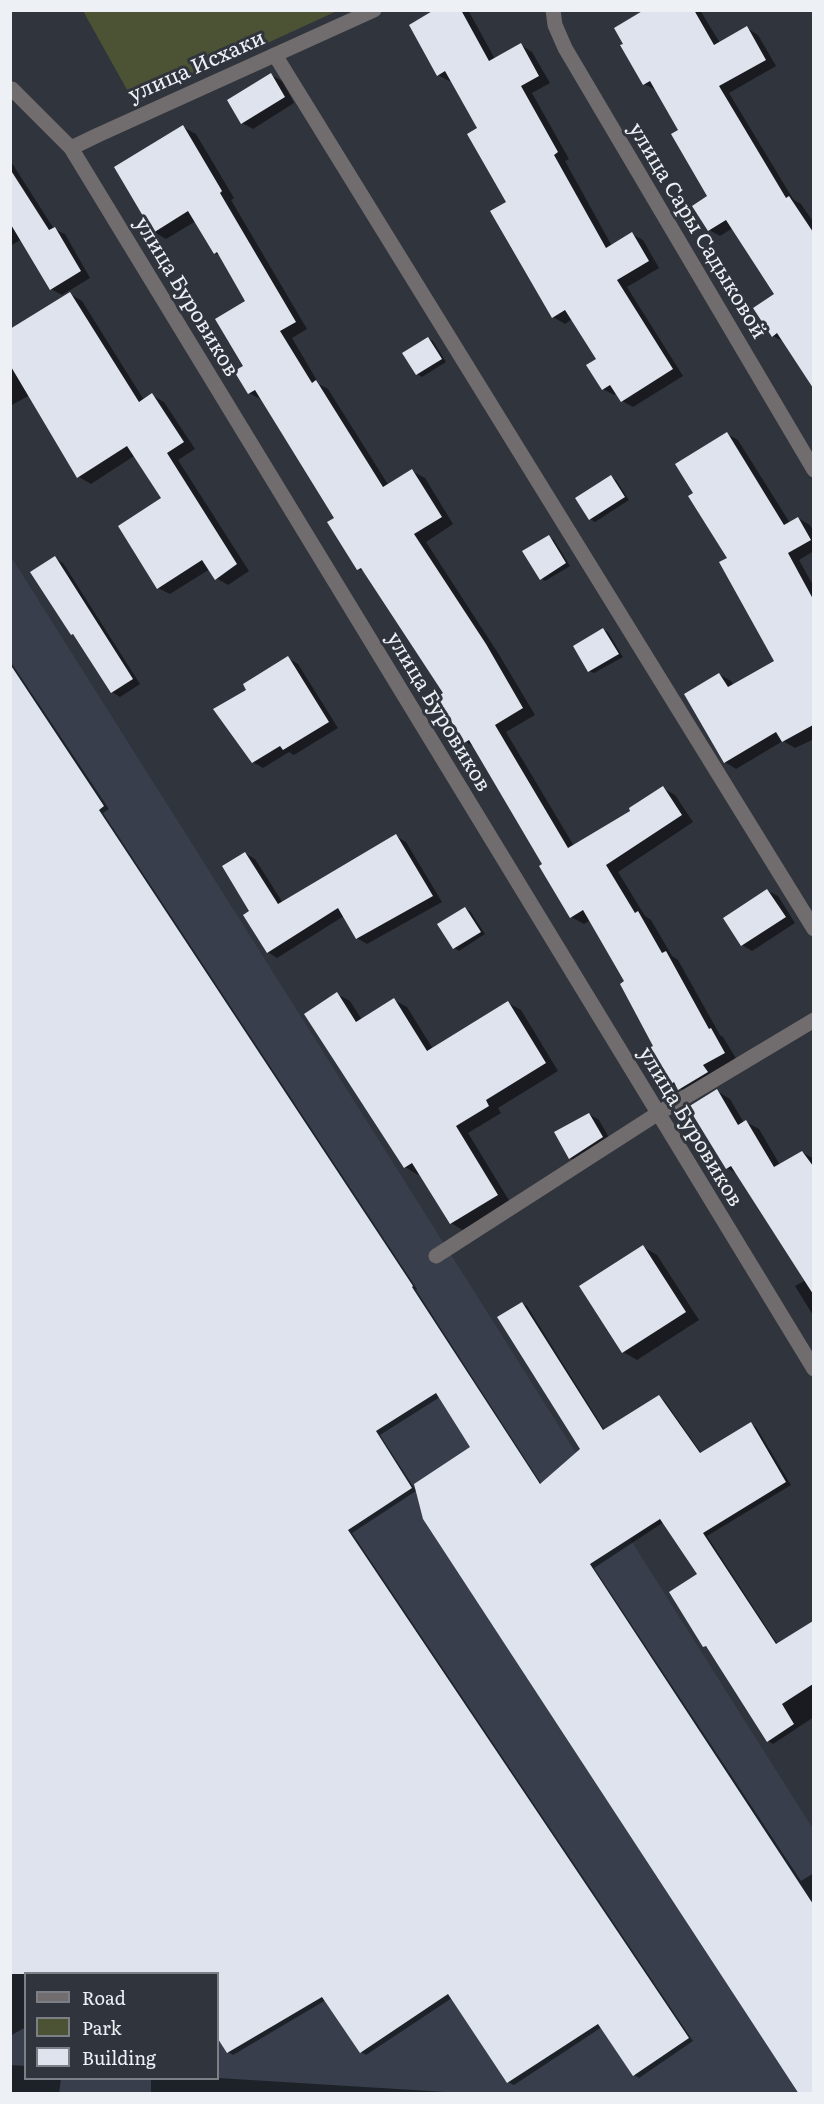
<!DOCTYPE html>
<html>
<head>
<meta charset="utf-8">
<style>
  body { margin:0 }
  #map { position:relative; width:824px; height:2104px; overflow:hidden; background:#30343c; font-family:Literata,serif }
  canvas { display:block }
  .frame { position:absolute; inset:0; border:12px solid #edf0f5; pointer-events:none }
  .legend { position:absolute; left:24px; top:1972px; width:195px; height:108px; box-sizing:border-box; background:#30343c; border:2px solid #7c7f86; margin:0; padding:8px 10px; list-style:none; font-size:18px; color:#edf0f5 }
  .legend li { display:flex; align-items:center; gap:12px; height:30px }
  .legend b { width:30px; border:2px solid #7c7f86 }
</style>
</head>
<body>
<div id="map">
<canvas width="824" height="2104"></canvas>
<div class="frame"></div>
<ul class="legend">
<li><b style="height:8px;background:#716c6e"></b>Road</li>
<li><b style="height:16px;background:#4c5234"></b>Park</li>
<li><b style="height:16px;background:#dee3ed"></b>Building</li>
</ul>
</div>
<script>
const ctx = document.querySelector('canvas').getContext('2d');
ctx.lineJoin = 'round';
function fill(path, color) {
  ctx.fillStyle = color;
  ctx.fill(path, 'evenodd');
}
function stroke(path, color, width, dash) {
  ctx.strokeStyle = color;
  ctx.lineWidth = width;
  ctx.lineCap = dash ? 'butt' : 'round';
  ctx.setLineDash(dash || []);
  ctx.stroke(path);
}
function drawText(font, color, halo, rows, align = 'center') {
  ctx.font = font + ' Literata,serif';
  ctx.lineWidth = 6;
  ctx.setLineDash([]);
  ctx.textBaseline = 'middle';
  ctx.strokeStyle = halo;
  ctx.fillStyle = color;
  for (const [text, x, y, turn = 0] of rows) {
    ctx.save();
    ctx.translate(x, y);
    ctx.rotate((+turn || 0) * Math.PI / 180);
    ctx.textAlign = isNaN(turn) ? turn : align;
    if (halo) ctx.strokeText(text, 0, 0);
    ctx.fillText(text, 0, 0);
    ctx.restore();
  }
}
const built = new Path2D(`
  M10,555L813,1829V2093H11ZM26,1974H218V2078H26Z`);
const green = new Path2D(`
  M83,11H337L135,104Z`);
const shadow = new Path2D(`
  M437,10H468L495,59L521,45L532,52L550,83L532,93L569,159L565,161L612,246L632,234L643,240L659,268L627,287L683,376L633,407L622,401L617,393L614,395L603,389L598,360L572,319L565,324L553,317L479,129L451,80L449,81L438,75Z
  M646,10H700L720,43L747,28L758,35L776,66L729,93L793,199L801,204L814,223V379L807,375L784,342L773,336L776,295L733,228L720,236L709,230V197L680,131L656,90L644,84Z
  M271,75L282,81L294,103L253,129L242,123Z
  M183,127L196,134L234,198L231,200L307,329L292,338L319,384L328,389L389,486L412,471L425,478L453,524L426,542L498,653L535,715L506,732L574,846L633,811L663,788L675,795L693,822L618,872L645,916L651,920L672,956L678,960L720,1035L723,1037L737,1060L692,1096L672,1083L626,981L591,920L584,924L571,917L544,865L474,747L466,742L445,694L366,573L359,569L336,518L262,400L249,393L245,367L247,302L220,256L215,253L196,221L166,239L154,232Z
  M10,160L54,229L65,234L90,278L62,295L51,289L22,239L10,246Z
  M70,294L82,301L144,400L152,395L164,402L195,449L178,460L249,571L228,585L216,578L210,569L170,594L158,588L163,499L134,456L91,484L79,477L30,395L10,406V364Z
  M428,338L433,341L446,362L422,377L417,374Z
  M727,434L738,440L790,523L798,518L810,525L814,532V551L799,560L814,587V739L795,748L783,741L736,769L725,762L719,674L731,681L734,686L776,662L729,558L695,494Z
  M611,477L616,480L629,500L595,522L590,519Z
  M549,537L554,540L570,566L545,581L541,578Z
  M55,558L63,563L140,684L120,697L112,692L76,637L72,634Z
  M603,629L608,632L623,657L594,673L589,671Z
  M288,658L298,664L338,728L294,755L289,752L263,768L253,762L248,690Z
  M10,661L109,809L103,813L417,1289L416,1290L542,1485L582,1449L522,1303L527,1306L605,1431L659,1397L664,1400L702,1454L751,1424L756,1427L791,1485L707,1536L778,1645L814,1623V1717L773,1744L768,1741L709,1649L705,1646L699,1574L664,1522L594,1568L801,1881L814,1873V2094H800L472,1447L440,1397L380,1435L416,1491L352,1533L693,2041L639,2078L634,2075L602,2027L514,2085L508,2082L452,1998L366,2055L361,2052L326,2000L233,2055L228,2052L218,2036V1974H26V2027L10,2036Z
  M396,836L406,842L442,902L367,944L357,938L344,916L277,958L268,952L251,912L245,853L255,859L283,903Z
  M768,891L778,896L795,923L752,951L742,945Z
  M465,909L470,911L485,934L459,951L454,948Z
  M337,994L350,1001L362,1020L394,1000L407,1007L433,1049L508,1003L521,1010L558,1071L498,1108L501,1113L468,1133L510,1202L464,1231L451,1223L420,1173L418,1175L405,1167Z
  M717,1091L730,1099L744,1123L746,1122L759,1129L780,1165L802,1152L814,1159V1317L795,1286L806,1280L739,1175L727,1168Z
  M589,1114L599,1120L612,1143L580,1164L570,1158Z
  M643,1247L657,1255L699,1320L637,1360L623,1352Z
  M10,2065L26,2066V2078H61L59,2094H10Z
  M151,2078H218L479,2094H151Z`);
const building = new Path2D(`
  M434,10H461L489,61L521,43L539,76L521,86L558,152L554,155L606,248L632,232L649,261L617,280L673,369L621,402L610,385L602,390L586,365L596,359L565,310L552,318L490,211L506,202L467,134L477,128L445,71L437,76L409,25Z
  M644,10H694L714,45L747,26L766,60L719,86L786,198L789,196L813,232V388L777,333L772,337L753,308L774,294L726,220L708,231L692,206L707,196L671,134L678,130L650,81L643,85L620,45L623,44L614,28Z
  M271,73L285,97L241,124L227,100Z
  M183,125L222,191L220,193L296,322L280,331L312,383L316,380L383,487L412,469L442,517L414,534L486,644L523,708L495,725L568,848L630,811L629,808L663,786L682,815L606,865L635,913L638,911L662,953L666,951L709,1029L711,1028L725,1053L703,1065L708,1072L678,1090L674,1082L670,1085L649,1048L653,1046L620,984L624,981L583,910L570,918L539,866L542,864L469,740L464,743L437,697L443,693L361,568L357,570L327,522L334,518L255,390L248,394L234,371L243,366L215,319L245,301L217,252L214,254L188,211L153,233L114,167Z
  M10,169L49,230L55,227L81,271L50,290L10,223Z
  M70,292L139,402L152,393L184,442L167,453L237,564L215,580L202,560L157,589L118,526L161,498L127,446L77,478L10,365V329Z
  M428,337L442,359L416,375L402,353Z
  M727,432L784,525L798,517L811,540L788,553L813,599V725L782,742L776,732L724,763L684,694L719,673L728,687L774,661L719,562L727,558L688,496L693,493L675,464Z
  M611,475L625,497L589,520L575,498Z
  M549,535L566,563L540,580L522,551Z
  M55,556L133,679L111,693L73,634L71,635L30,572Z
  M603,628L619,654L588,672L573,646Z
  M288,656L329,722L283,750L280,746L252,763L213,709L246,690L243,684Z
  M10,664L104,806L99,810L413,1286L412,1287L540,1484L580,1449L497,1317L522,1302L603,1430L659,1395L700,1453L751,1422L786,1482L703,1533L776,1644L813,1621V1684L782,1704L794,1724L767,1742L706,1646L703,1647L669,1592L697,1574L660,1519L590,1564L813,1904V2094H799L423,1519L414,1484L470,1447L436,1393L376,1431L412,1488L348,1530L689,2038L633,2076L598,2024L507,2083L448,1994L360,2053L322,1997L227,2053L218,2039V1974H10Z
  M396,834L433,896L356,939L338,908L267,953L243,915L249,911L222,866L245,852L278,904Z
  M767,889L786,917L741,946L723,918Z
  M465,907L481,932L453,949L437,924Z
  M337,992L356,1022L394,998L427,1051L508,1001L546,1063L486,1100L489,1106L456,1126L498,1195L450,1224L412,1163L404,1168L304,1014Z
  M717,1089L738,1125L746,1120L774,1167L802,1151L813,1166V1294L731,1166L726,1169L688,1107Z
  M589,1113L603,1137L569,1159L554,1132Z
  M643,1245L686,1312L622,1353L579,1286Z`);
const lane = new Path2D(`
  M275,55L814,929
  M436,1256L657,1114`);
const street = new Path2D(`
  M553,10L555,25L565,48L814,470
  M12,89L71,148L814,1369
  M71,148L98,135L374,10
  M657,1114L814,1020`);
const streetNames = [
  ["улица Исхаки",197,67,-24],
  ["улица Сары Садыковой",697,231,59],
  ["улица Буровиков",186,297,59],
  ["улица Буровиков",438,712,59],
  ["улица Буровиков",690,1127,59]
];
fill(built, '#383e4b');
fill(green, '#4c5234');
fill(shadow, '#0007');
fill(building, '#dee3ed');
stroke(lane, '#716c6e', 15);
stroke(street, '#716c6e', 15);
drawText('21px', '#edf0f5', '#30343c', streetNames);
</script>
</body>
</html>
